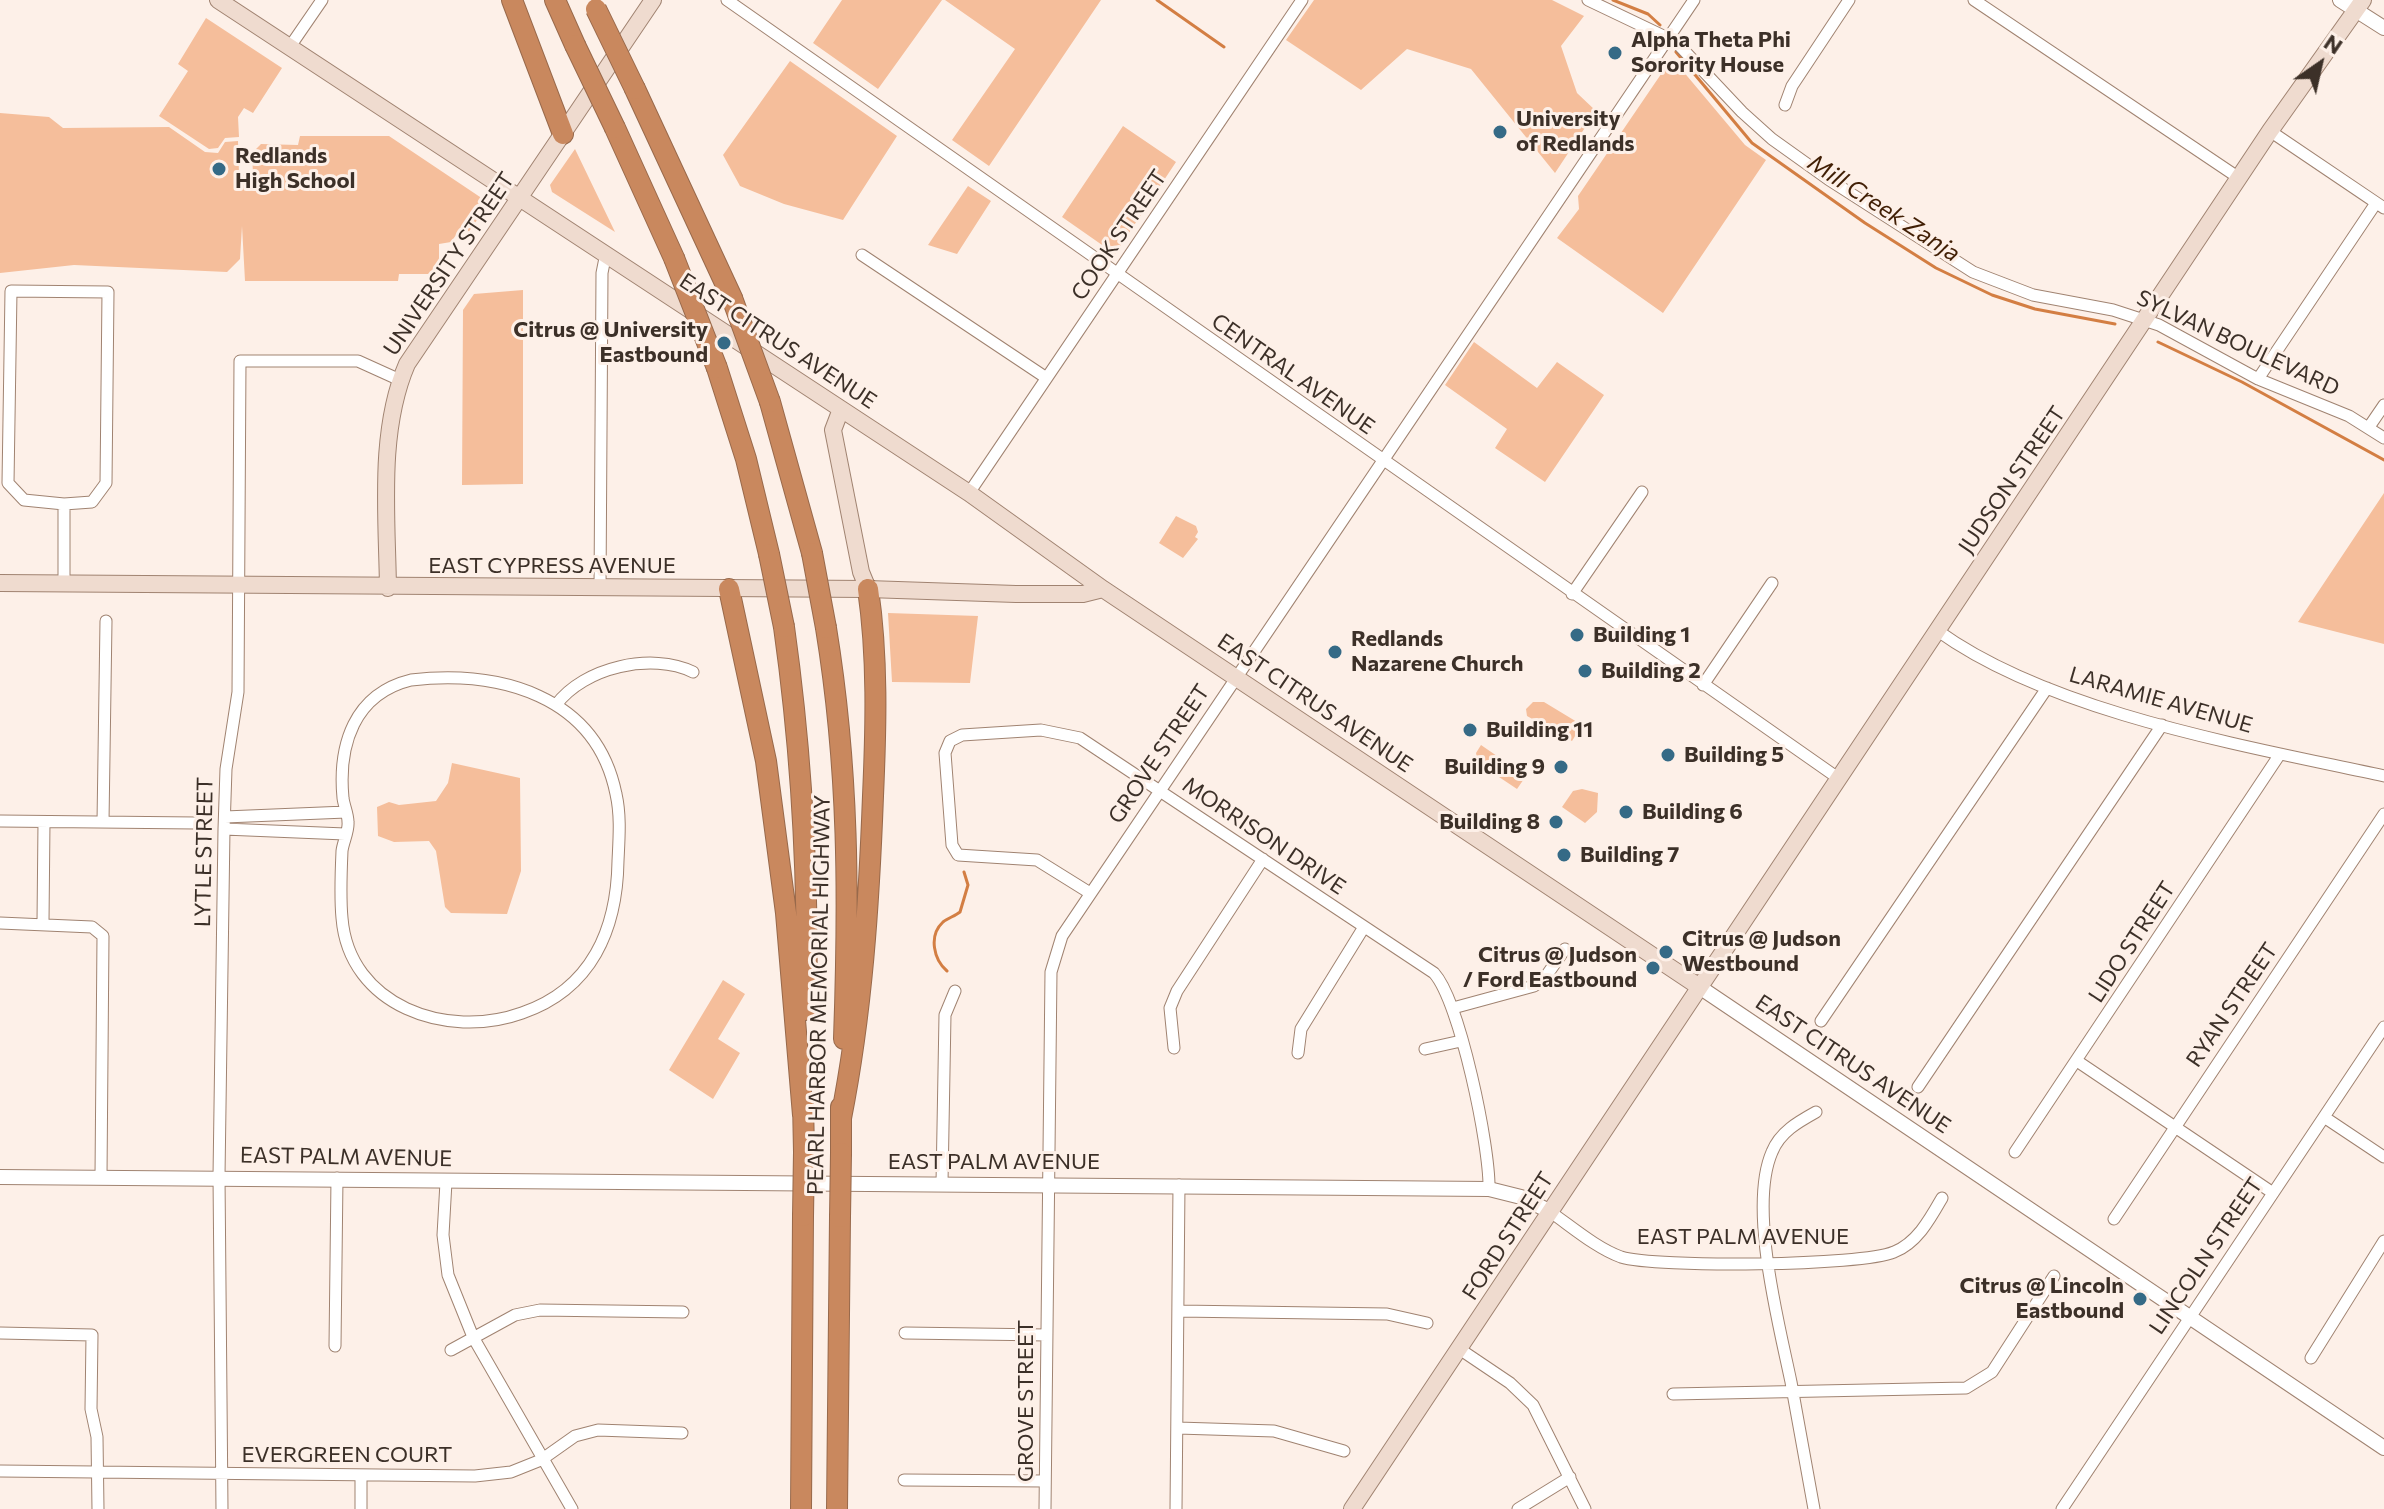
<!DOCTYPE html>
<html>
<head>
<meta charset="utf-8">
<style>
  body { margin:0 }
  #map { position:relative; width:2384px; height:1509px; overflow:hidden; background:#fdf0e8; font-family:Commissioner,sans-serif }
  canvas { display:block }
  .north { position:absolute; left:2280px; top:24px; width:80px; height:80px; -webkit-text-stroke:6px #fdf0e8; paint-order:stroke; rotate:34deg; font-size:22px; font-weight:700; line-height:32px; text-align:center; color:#3c3028 }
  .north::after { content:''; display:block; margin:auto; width:28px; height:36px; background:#3c3028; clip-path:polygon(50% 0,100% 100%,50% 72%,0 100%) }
</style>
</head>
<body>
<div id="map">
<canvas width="2384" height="1509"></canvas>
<div class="north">N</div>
</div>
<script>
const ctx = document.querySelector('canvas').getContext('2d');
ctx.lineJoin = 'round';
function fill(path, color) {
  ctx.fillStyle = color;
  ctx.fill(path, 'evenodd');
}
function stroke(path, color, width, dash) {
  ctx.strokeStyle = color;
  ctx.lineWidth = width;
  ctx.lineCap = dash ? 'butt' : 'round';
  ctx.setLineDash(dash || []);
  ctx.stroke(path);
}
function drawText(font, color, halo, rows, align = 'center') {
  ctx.font = font + ' Commissioner,sans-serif';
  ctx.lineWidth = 6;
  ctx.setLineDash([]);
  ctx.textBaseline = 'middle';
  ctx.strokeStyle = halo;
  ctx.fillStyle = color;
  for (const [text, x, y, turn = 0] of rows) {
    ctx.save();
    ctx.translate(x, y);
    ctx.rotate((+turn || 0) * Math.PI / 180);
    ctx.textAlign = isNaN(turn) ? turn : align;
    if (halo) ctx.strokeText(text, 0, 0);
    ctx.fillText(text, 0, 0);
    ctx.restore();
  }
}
const green = new Path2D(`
  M842,0H942L878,89L813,43Z
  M945,0H1101L989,166L952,140L1015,49Z
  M1314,0H1552L1584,16L1561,46L1577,93L1596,111L1555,173L1471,69L1407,49L1361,90L1286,40Z
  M206,18L282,68L253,113L244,108L238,117L239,137L225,138L218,148L209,149L159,116L188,71L178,64Z
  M1672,58L1745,145L1766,160L1663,313L1557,238L1579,209L1578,196Z
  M790,61L897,136L843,220L784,204L740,186L723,155Z
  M0,113L49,117L63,128L169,127L205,152L218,153L225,142L238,141L239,174H253L252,153L261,144L298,145L300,136H389L489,203L463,240L456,235L451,242L439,244V265L429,274H399L398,281H245L242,226L240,259L227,272L74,265L0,273Z
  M1123,126L1176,162L1115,254L1062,217Z
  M575,149L615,232L552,192L550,185Z
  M968,186L991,201L957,254L928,245Z
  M523,290V484L462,485L463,310L474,294Z
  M1474,342L1537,388L1557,362L1604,395L1545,482L1495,448L1507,429L1445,385Z
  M2384,493V644L2298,622Z
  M1176,516L1196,526L1198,532L1195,537L1198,539L1183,558L1159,543Z
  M888,613L978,616L970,683L892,682Z
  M1533,702H1544L1582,725L1572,741L1527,716L1526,709Z
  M1481,745L1526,776L1517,789L1478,763L1476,753Z
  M452,763L520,778L521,871L507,914L451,913L445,907L436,851L429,841L394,842L378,836L377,807L389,802L399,805L436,801L448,783Z
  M1582,789L1598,793L1597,812L1585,823L1562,807L1573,791Z
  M723,980L745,994L718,1039L740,1053L713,1099L669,1070Z`);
const stream = new Path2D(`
  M1157,0L1224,47
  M1613,0L1648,14L1660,25
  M1676,52L1752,143L1865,223L1936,268L1992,295L2035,309L2115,324
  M2158,342L2242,382L2384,460
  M947,971C934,960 928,936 943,922C948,918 955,916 960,912L968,885L964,872`);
const minor = new Path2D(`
  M727,0L1838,778
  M1588,0L1676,42L1742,112L1772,139L1828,179L1973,272L2033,295L2113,310L2159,325L2258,379L2349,416L2384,438
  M1974,0L2239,178
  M289,48L322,0
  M1785,105L1792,86L1849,0
  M2270,131L2384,208
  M862,255L1045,377
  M2258,379L2376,203
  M2369,427L2384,405
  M969,493L1302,0
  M64,583V504L92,502L106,483L108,292L11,291L8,483L24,500L64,504
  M600,589L602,273L606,253
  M1572,594L1642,492
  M1938,631C2052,713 2246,746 2384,776
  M411,680C499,670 596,695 616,794C621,816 619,839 618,861C617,929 592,989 522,1013C447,1040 349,1006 342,918C340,897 341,873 342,851C343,842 349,831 348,822C348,814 344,806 343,798C338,745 354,694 411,680Z
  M1703,685L1772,583
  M556,705C584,667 652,652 693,672
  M225,817L346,812
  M0,821L196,823
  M103,822L106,621
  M224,829L345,834
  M1090,893L1037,860L958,855L952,845L945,753L950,741L962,735L1041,730L1080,738L1434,973C1460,1002 1490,1147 1489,1189
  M43,922L44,822
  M0,923L92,927L103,936L101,1176
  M1453,1008L1534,986L1544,979L1565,949
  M1821,1021L2047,688
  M1174,1048L1170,1008L1177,991L1263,859
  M1425,1049L1461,1041
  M1298,1053L1301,1029L1364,927
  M2077,1061L2273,1193
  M1918,1087L2162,725
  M2324,1117L2384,1157
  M2015,1152L2280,754
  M446,1182L443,1235L448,1275L473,1337L572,1509
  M942,1183L945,1015L955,991
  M1549,1211C1571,1226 1596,1248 1621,1257C1656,1268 1862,1266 1894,1252C1917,1243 1930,1219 1942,1198
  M2114,1219L2384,814
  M1179,1311L1387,1314L1427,1323
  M0,1333L92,1335L91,1409L97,1437L98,1509
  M905,1333L1047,1335
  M335,1346L337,1178
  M451,1350L515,1315L540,1310L683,1312
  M1461,1350L1510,1383L1533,1405L1585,1509
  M2311,1358L2384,1241
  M1673,1394L1966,1388L1992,1372L2054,1276
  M1178,1428L1274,1431L1344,1451
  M0,1471L475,1476L511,1472L541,1460L575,1436L598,1430L682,1433
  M904,1480L1045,1481
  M222,1509L219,1176L224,829L226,769L238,692L240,361H358L400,380
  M361,1509V1476
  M1045,1509L1051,972L1062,936L1694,0
  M1176,1509L1179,1185
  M1518,1509L1570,1477
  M1814,1509C1806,1467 1799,1424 1791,1382C1779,1324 1748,1207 1772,1152C1780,1132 1798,1122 1816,1112
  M2062,1509L2384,1027`);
const tertiary = new Path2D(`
  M2340,0L2384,28
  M1698,986L2384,1448
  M0,1177L1489,1189L1521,1197L1549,1211`);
const secondary = new Path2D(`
  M218,0L969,493L1103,589L1698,986
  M841,409L833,430L861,572L868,589
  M0,583L868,589L1016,594H1083L1103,589
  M388,588C387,515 378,431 407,364L653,0
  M1352,1509L2270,131L2363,0`);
const motorway = new Path2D(`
  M512,0L563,134
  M555,0L575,45
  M635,89L732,298
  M615,128L674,258
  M717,368L746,459L769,554
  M770,402L812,553
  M729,589L766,761L786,913L803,1115
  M784,627C802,755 809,881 806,1010
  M826,628C849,769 849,897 844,1039
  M803,1102L804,1152
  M841,1107V1153
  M841,1118C862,1012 869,904 873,796C876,728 878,657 868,589
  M801,1509L803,1216
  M837,1509L840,1217`);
const motorwayBridge = new Path2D(`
  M596,9L635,89
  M575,45L615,128
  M674,258L717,368
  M732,298L770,402
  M812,553L826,628
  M769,554L784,627
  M803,1216L804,1152
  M840,1217L841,1153`);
const markers = [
  [1615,53,8,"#356a86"],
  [1500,132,8,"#356a86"],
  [219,169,8,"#356a86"],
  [724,343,8,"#356a86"],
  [1577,635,8,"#356a86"],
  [1335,652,8,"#356a86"],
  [1585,671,8,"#356a86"],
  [1470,730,8,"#356a86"],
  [1668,755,8,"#356a86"],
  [1561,767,8,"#356a86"],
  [1626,812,8,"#356a86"],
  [1556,822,8,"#356a86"],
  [1564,855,8,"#356a86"],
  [1666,952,8,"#356a86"],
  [1653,968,8,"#356a86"],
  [2140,1299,8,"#356a86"]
];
const poiNames = [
  ["Alpha Theta Phi",1631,40],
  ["Sorority House",1631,65],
  ["University",1516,119],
  ["of Redlands",1516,144],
  ["Redlands",235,156],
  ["High School",235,181],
  ["Citrus @ University",708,330,"right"],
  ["Eastbound",708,355,"right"],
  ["Building 1",1593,635],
  ["Redlands",1351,639],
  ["Nazarene Church",1351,664],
  ["Building 2",1601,671],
  ["Building 11",1486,730],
  ["Building 5",1684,755],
  ["Building 9",1545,767,"right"],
  ["Building 6",1642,812],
  ["Building 8",1540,822,"right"],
  ["Building 7",1580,855],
  ["Citrus @ Judson",1682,939],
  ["Westbound",1682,964],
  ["Citrus @ Judson",1637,955,"right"],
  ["/ Ford Eastbound",1637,980,"right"],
  ["Citrus @ Lincoln",2124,1286,"right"],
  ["Eastbound",2124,1311,"right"]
];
const streetNames = [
  ["COOK STREET",1119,235,-56],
  ["UNIVERSITY STREET",449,264,-56],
  ["EAST CITRUS AVENUE",778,341,33],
  ["SYLVAN BOULEVARD",2238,343,25],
  ["CENTRAL AVENUE",1293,374,35],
  ["JUDSON STREET",2012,480,-56],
  ["EAST CYPRESS AVENUE",552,566],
  ["LARAMIE AVENUE",2161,700,16],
  ["EAST CITRUS AVENUE",1315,703,34],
  ["GROVE STREET",1159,754,-56],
  ["MORRISON DRIVE",1264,836,34],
  ["LYTLE STREET",204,852,-89],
  ["LIDO STREET",2132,942,-57],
  ["PEARL HARBOR MEMORIAL HIGHWAY",819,995,-89],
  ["RYAN STREET",2232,1005,-56],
  ["EAST CITRUS AVENUE",1853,1064,34],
  ["EAST PALM AVENUE",346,1157,1],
  ["EAST PALM AVENUE",994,1162],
  ["FORD STREET",1508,1236,-57],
  ["EAST PALM AVENUE",1743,1237],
  ["LINCOLN STREET",2206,1256,-56],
  ["GROVE STREET",1026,1401,-90],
  ["EVERGREEN COURT",347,1455]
];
const waterNames = [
  ["Mill Creek Zanja",1884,208,33]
];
fill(green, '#f5be9b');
stroke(stream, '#d37e43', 3);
stroke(minor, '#a08371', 13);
stroke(tertiary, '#a08371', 16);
stroke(secondary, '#a08371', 18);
stroke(motorway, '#98694b', 22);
stroke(minor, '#fff', 11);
stroke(tertiary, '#fff', 14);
stroke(secondary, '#efdbcf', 16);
stroke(motorway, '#c9885e', 20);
stroke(motorwayBridge, '#98694b', 22, []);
stroke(motorwayBridge, '#c9885e', 20);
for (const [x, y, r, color] of markers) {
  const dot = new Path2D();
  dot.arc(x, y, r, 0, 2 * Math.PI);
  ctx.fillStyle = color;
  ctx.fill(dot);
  stroke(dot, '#fdf0e8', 3);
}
drawText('bold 22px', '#3c3028', '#fdf0e8', poiNames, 'left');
drawText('22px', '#3c3028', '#fdf0e8', streetNames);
drawText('italic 24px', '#411f05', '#fdf0e8', waterNames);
</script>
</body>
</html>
